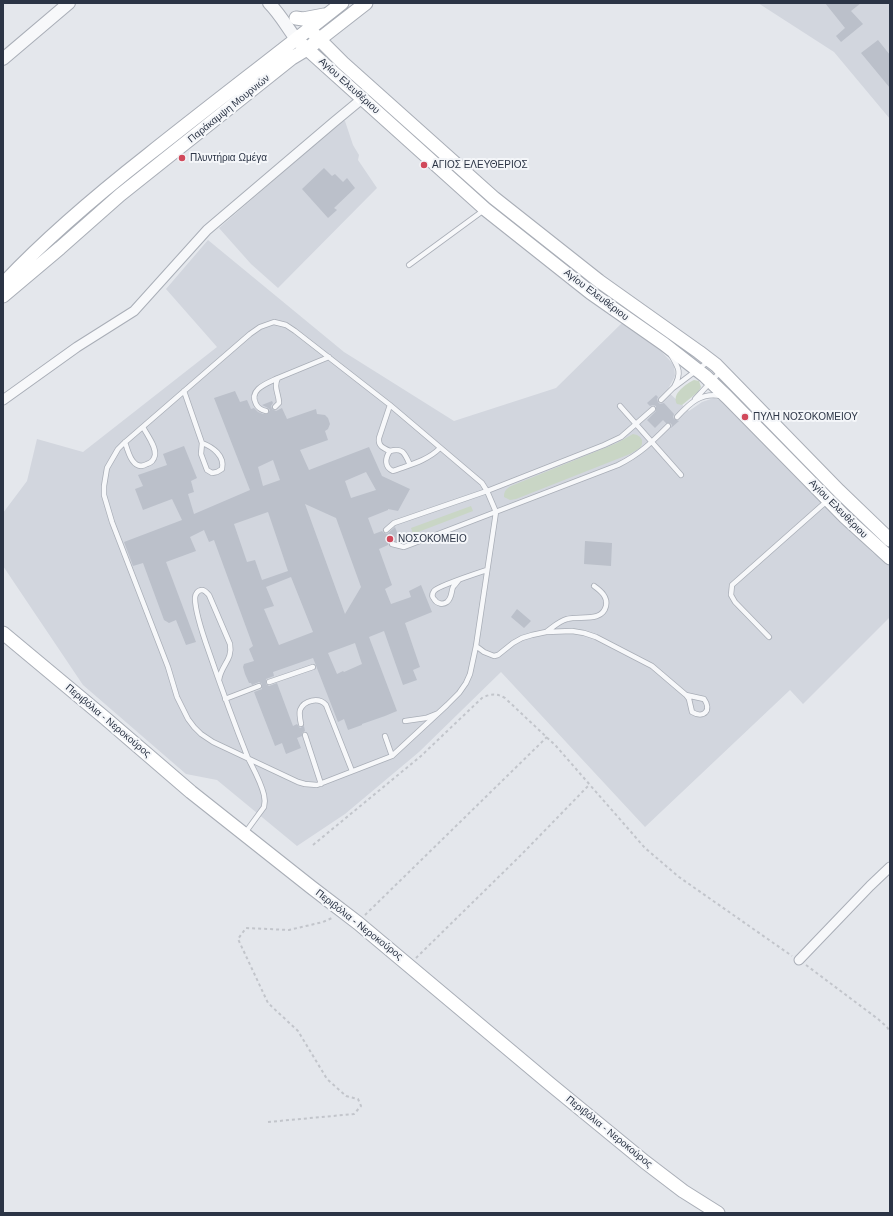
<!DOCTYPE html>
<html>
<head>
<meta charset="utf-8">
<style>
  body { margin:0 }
  #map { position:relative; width:893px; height:1216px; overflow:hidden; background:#e4e7ec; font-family:Arial,sans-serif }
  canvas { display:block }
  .frame { position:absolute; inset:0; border:4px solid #2b3445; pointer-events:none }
</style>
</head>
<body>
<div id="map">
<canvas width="893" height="1216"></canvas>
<div class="frame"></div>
</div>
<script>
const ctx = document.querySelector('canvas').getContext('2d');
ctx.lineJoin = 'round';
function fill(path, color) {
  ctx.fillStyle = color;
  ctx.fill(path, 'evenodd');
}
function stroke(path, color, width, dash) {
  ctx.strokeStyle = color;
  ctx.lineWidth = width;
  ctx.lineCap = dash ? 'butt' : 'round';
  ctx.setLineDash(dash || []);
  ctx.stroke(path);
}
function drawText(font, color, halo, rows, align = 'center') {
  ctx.font = font + ' Arial,sans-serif';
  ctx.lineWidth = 4;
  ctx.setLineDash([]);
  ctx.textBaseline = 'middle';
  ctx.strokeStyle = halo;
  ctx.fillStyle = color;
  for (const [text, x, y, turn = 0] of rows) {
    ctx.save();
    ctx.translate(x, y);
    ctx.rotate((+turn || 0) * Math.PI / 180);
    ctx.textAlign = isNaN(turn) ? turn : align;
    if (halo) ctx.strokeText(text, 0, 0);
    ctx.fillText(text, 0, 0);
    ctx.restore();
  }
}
const built = new Path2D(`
  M758,3H890V119L834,52Z
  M343,120L345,121L353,145L359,155L358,160L377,188L278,288L251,264L219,228Z
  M208,240L344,352L454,421L556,388L625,320L660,350L674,365L675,376L667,391L689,411L702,402L714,398L725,402L873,553L890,563V617L803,704L790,690L645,827L501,672L419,752L345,814L297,846L217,780L186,774L83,685L3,566V513L27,481L37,439L83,452L217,347L166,289Z`);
const green = new Path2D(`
  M694,380L699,381L701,387L698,392L682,405L677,404C671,394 686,384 694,380Z
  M633,434L637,435L640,437L642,440V444L640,448L630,454L516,499L510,500L504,497C504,491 506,489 511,486L617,443Z
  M471,506L473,511L413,534L411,528Z`);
const building = new Path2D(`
  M825,3H861L851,11L863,24L841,42L836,36L845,28Z
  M878,40L890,55V88L861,53Z
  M324,168L332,176L335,174L343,182L347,178L355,188L334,208L337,210L328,218L302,189Z
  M235,391L240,402L247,400L251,409L254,408L258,412L263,414H267L270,410L268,408L262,405L272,401L273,403L271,406L272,409L276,411L282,408L287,419L316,409L317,414L325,415L328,418L330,424L328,429L325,431L328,440L300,450L309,470L369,447L382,476L410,489L398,511L388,509V510L368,518L374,534L382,531L384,533L387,534L395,527L400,540L397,542L391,541L389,543L388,545L379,549L392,585L385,589L391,604L411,597L409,591L421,585L432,612L405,623L420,667L413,670L417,680L403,685L384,631L369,637L397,711L385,716L362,724V725L348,730L344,719L338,722L313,658L273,672L274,676L266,679V684L269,686L277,683L293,726L297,724L300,728L304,726L305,731L302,733V736L297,738L301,748L286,754L282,743L275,746L254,692L262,689V684L259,682L252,685L251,683H249L245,674L243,667L244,664L254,661L249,649L253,646L214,540L209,542L204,530L190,537L196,551L166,562L196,642L186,645L176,620L169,623L164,620L143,563L133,566L124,542L182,520L172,499L143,510L135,489L143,486L138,475L167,465L163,454L184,446L197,478L191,481L194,492L188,494L194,514L250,490L214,398ZM273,460L280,480L263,486L258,467ZM366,472L376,490L351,498L345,481ZM305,504L336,518L361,587L345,614ZM268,512L288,571L262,580L255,560L247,562L234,524ZM291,577L313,632L279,645L264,609L274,606L266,587ZM355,643L362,664L344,672L343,671L337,674L328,653Z
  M656,395L658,397L657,399L658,402L660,404L664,403L674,414L673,417L674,419L679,421L671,428L672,425L670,423H666L663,420L655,428L647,420L656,411V406L653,405L650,406L647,403Z
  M585,541L612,543L611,566L584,564Z
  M517,609L531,621L524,628L511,617Z`);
const path = new Path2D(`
  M313,845L421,756L483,697C492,694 496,693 505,698L556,746L645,848L679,877L792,956
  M365,915L547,737
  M416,958L522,854L590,784
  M806,965L878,1019L887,1027L890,1032
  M268,1122L354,1114L361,1106L358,1099L346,1096L327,1079L298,1031L268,1003L238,939L246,928L289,930L323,922L332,918`);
const service = new Path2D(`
  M409,265L484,210
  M274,322L286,325L295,331L390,405L482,483L487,491L496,512L476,646L470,674L466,683L459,693L447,705L392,756L317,785L305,784L298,782L213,742L201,734L194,727L188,719L177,697L168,667L112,522L104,495V486L107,468L118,449L123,444L250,334L260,327Z
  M671,355C679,368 682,373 674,387
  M278,378L329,357
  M184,391L202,443L201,454L207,470L212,473L217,472L222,469C225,456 213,447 202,443
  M695,399L721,371
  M661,400L673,388L709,361
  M390,405L379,438C378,446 383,448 390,451
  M620,406L681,475
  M266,411C261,410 258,408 256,404C248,389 268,383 278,378C273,387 279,394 279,403L275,407
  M677,417C690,403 701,392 721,396
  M125,442C128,452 133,472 147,464C151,463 154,460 155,455C156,446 147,435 143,427
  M410,465C405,454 403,447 390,451C385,458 384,467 393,471C409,465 427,461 440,448
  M386,530L394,523L487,491L604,445L621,437L653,409
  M392,544L404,547L412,544L618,465C640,454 651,443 668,426
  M459,580C457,582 455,585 453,587C451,592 452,598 447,602C443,605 437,604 434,599C432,597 432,594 434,591C438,586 478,573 487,570
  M546,632C552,628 559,621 567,619C579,615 602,623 606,606C608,597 601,591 594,586
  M769,637L735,602L731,595L732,585L819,508L827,501
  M476,646L484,652L494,656L498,655L513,643L522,638L532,635L546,632L572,631L584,633L596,637L652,666L686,695L689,699L692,712C704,719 712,710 704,699L686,695
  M219,680C221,665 233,660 230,644L209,595C207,593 205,590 202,590C198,590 195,594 195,598C195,612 204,638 209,652C221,687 234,723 248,758C254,770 261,782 264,795C265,799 265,803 264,807L245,833
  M269,682L313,667
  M225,699L259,686
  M405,721L426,718L436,714
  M301,724C300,719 299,714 300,710C304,700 319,697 326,705L352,771
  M305,735L321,784
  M385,736L392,756`);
const minor = new Path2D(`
  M3,400L77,347L134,311L207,230L334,122L363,98
  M799,960L870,886L890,867`);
const tertiary = new Path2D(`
  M269,3C280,14 287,27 296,39
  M3,59L69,3`);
const secondary = new Path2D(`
  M296,18L303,19L324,15
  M309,29L343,63L494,198L599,281L699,352L716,365L839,491L890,540
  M296,39L485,209L591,293L664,344L705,376L727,397L845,517L890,558
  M3,284C47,237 97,195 148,155C212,104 278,54 342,3
  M3,296L60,248L120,195L292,58L307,49L366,3
  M3,633L105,718L191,792L311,887L358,923L550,1084L645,1162L683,1191L718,1213`);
const markers = [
  [182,158,4,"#d1495b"],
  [424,165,4,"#d1495b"],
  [745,417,4,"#d1495b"],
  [390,539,4,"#d1495b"]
];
const streetNames = [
  ["Αγίου Ελευθέριου",349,86,42],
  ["Παράκαμψη Μουρνιών",229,109,-39],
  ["Αγίου Ελευθέριου",596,295,37],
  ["Αγίου Ελευθέριου",838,509,45],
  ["Περιβόλια - Νεροκούρος",108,721,40],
  ["Περιβόλια - Νεροκούρος",359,925,38],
  ["Περιβόλια - Νεροκούρος",609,1132,39]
];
const poiNames = [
  ["Πλυντήρια Ωμέγα",190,158],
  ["ΑΓΙΟΣ ΕΛΕΥΘΕΡΙΟΣ",432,165],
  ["ΠΥΛΗ ΝΟΣΟΚΟΜΕΙΟΥ",753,417],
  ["ΝΟΣΟΚΟΜΕΙΟ",398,539]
];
fill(built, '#d2d6de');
fill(green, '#c9d6c5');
fill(building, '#bbc0ca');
stroke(service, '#a9aeb7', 6);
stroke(minor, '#a9aeb7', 11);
stroke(tertiary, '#a9aeb7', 14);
stroke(secondary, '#a9aeb7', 15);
stroke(path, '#c2c5cb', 2, [3, 3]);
stroke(service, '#f7f8fa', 4.5);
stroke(minor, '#f7f8fa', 9);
stroke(tertiary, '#f7f8fa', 12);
stroke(secondary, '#fff', 13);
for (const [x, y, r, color] of markers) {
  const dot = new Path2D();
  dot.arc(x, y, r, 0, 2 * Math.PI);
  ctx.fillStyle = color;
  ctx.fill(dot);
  stroke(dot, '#f4f6f9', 1.5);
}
drawText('10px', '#2b3445', '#f4f6f9', streetNames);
drawText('10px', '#2b3445', '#f4f6f9', poiNames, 'left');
</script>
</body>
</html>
